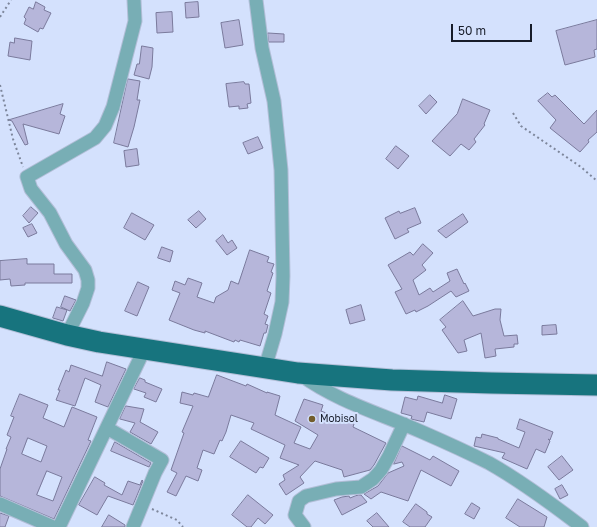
<!DOCTYPE html>
<html>
<head>
<meta charset="utf-8">
<style>
  body { margin:0 }
  #map { position:relative; width:597px; height:527px; overflow:hidden; background:#d4e1fd; font-family:"Golos Text",sans-serif }
  canvas { display:block }
  .scale { position:absolute; left:451px; top:24px; width:81px; height:18px; box-sizing:border-box; border:2px solid #171c29; border-top:0; padding-left:5px; font-size:12px; line-height:14px; white-space:nowrap; color:#171c29; -webkit-text-stroke:3px #d4e1fd; paint-order:stroke }
</style>
</head>
<body>
<div id="map">
<canvas width="597" height="527"></canvas>
<div class="scale">50 m</div>
</div>
<script>
const ctx = document.querySelector('canvas').getContext('2d');
ctx.lineJoin = 'round';
function fill(path, color) {
  ctx.fillStyle = color;
  ctx.fill(path, 'evenodd');
}
function stroke(path, color, width, dash) {
  ctx.strokeStyle = color;
  ctx.lineWidth = width;
  ctx.lineCap = dash ? 'butt' : 'round';
  ctx.setLineDash(dash || []);
  ctx.stroke(path);
}
function drawText(font, color, halo, rows, align = 'center') {
  ctx.font = font + ' "Golos Text",sans-serif';
  ctx.lineWidth = 4;
  ctx.setLineDash([]);
  ctx.textBaseline = 'middle';
  ctx.strokeStyle = halo;
  ctx.fillStyle = color;
  for (const [text, x, y, turn = 0] of rows) {
    ctx.save();
    ctx.translate(x, y);
    ctx.rotate((+turn || 0) * Math.PI / 180);
    ctx.textAlign = isNaN(turn) ? turn : align;
    if (halo) ctx.strokeText(text, 0, 0);
    ctx.fillText(text, 0, 0);
    ctx.restore();
  }
}
const building = new Path2D(`
  M36,2L45,7L44,10L51,13L43,29L40,28L38,32L24,24L26,19L24,17L29,7L33,9Z
  M198,2L199,17L186,18L185,3Z
  M172,12L173,32L157,33L156,13Z
  M239,20L243,45L225,48L221,23Z
  M597,20V49L594,50L595,57L565,65L556,31Z
  M268,33L284,34V42H269Z
  M15,38L32,41L30,60L8,56L10,42L14,43Z
  M142,46L153,48L152,67L149,79L134,75L137,64H139Z
  M128,79L140,81L137,100H140L134,127L128,147L114,143Z
  M244,82L245,84H249L251,103L247,104L248,108L239,109V106L229,107L226,84Z
  M548,93L552,97L555,95L584,124L597,110V132L588,140L589,142L580,152L550,128L556,120L538,101Z
  M430,95L437,102L426,114L419,106Z
  M463,99L490,110L484,124L485,125L474,139L476,142L469,150L461,144L450,156L432,141L457,114Z
  M63,104L60,114L65,116L59,134L23,124L28,144L25,145L12,121L9,120Z
  M258,137L263,148L248,154L243,143Z
  M396,146L409,156L398,169L386,159Z
  M137,149L139,165L126,167L124,151Z
  M31,207L38,213L29,223L23,216Z
  M415,208L421,223L407,229L409,232L395,239L385,218L399,211L400,213Z
  M199,211L206,219L196,228L188,220Z
  M132,213L154,225L145,240L124,228Z
  M463,214L468,222L446,238L438,231Z
  M32,224L37,233L28,237L23,228Z
  M223,235L228,243L232,240L237,248L227,255L216,241Z
  M423,244L433,253L422,265L426,270L413,280L419,295L430,288L433,292L450,281L447,273L457,269L464,284L465,283L469,291L456,297L451,291L428,306L416,312L415,310L406,314L395,292L402,289L388,265L410,252L413,255Z
  M162,247L173,251L170,262L158,258Z
  M250,250L269,257L267,262L274,264L271,272L273,273L267,291L271,293L264,314L268,316L265,324L268,325L266,333H264L260,346L240,340L239,342L235,340L234,342L205,331V333L194,330L169,320L180,293L172,290L175,281L185,285L188,278L202,283L197,297L214,303L216,297L228,290L231,281L238,284Z
  M27,259V264H54V274H72V283H25V285L11,286L10,279L0,280V261Z
  M138,282L149,287L137,316L125,311Z
  M65,296L76,300L70,311L61,307Z
  M463,301L473,316L495,309H501L500,320L504,336L517,335L518,344H514V347L495,349L496,356L485,358L481,333L464,340L467,351L458,353L442,330L446,327L440,320Z
  M361,305L365,320L350,324L346,310Z
  M57,307L67,310L63,321L53,318Z
  M556,325L557,334L542,335V326Z
  M107,362L126,369L108,407L95,402L101,385L85,378L75,406L56,400L60,390H58L66,370L69,372L71,365L102,376Z
  M217,375L246,386L247,384L267,393V392L280,396L275,415L301,427L294,443L310,449L318,435L295,421L304,399L323,405L321,411L354,424L353,427L386,443L374,465L370,470L344,477L342,470L315,461L300,477L304,483L286,495L279,484L285,480L283,475L299,465L280,458L285,445L251,429L254,423L231,415L226,432L222,441L220,440L214,454L203,450L197,468L202,470L198,481L186,476L176,496L167,492L177,473L171,470L184,433L182,432L193,406L180,403L182,392L193,395L194,393L208,397Z
  M140,378L145,380V382L162,389L156,402L144,397L146,393L134,389Z
  M20,394L48,405L43,418L64,427L72,407L97,417L88,440L91,441L54,519L0,496V469L7,449H6L11,437L7,435L14,417L11,416ZM28,438L47,446L41,462L22,454ZM47,471L62,477L53,501L37,495Z
  M445,395L457,399L451,419L427,412L424,422L411,419L412,416L401,413L405,397L417,400L418,396L442,403Z
  M126,406L144,409L140,422L158,432L151,444L130,432L135,423L120,419Z
  M520,419L553,432L550,440L548,439L550,441L545,453L536,449L527,469L502,458L505,453L474,446L476,437L481,438L482,434L498,438V439L519,448L525,432L517,429Z
  M241,441L269,458L263,468L260,467L256,473L230,457Z
  M115,442L151,463L149,467L111,451Z
  M402,446L430,460L433,456L459,471L451,486L421,470L408,501L381,492L371,499L364,494L378,486L388,473L404,466L402,462L394,464Z
  M562,456L573,470L559,480L548,467Z
  M95,477L105,483L104,485L122,495L128,481L140,485L142,480L143,481L133,505L108,496L97,515L79,505Z
  M562,485L568,495L560,499L555,489Z
  M248,495L273,515L265,524L258,518L251,527H247L232,515Z
  M359,495H361L367,502L342,515L334,500L342,497L349,496L350,498L355,496Z
  M518,499L547,517L544,527H520L506,518Z
  M472,503L480,508L474,519L465,514Z
  M416,504L427,512V514L432,517L425,527H410L403,522Z
  M0,513L9,516L5,527H0Z
  M377,513L389,527H373L367,521Z
  M109,515L125,525V527H102Z`);
const path = new Path2D(`
  M0,17L11,0
  M0,85L13,139L23,167
  M513,113L521,126L581,167L597,181
  M152,509L177,520L183,527`);
const minor = new Path2D(`
  M256,0L262,48L274,101L281,170L283,276L282,302L275,334L265,368
  M67,335L83,303L88,288V280L85,270L66,244L50,213L31,189L27,177L95,138L105,126L113,107L135,21L134,0
  M301,375C338,402 382,414 422,432C445,442 467,452 489,463C521,481 552,504 582,527
  M107,428L162,460L155,473L133,527
  M0,504L53,527
  M59,527L144,350
  M304,527L295,515L299,501L306,496L336,489L361,487L373,479L381,470L389,456L404,424`);
const trunk = new Path2D(`
  M0,316L67,335L99,342L298,373L392,380L491,383L597,385`);
const markers = [
  [312,419,4,"#735d2d"]
];
const poiNames = [
  ["Mobisol",320,419]
];
fill(building, '#b6b6da');
stroke(building, '#7a7a9c', 1);
stroke(minor, '#b2bed7', 15);
stroke(trunk, '#b2bed7', 23);
stroke(path, '#7d869b', 2, [2, 3]);
stroke(minor, '#78aeb5', 13);
stroke(trunk, '#17747e', 21);
for (const [x, y, r, color] of markers) {
  const dot = new Path2D();
  dot.arc(x, y, r, 0, 2 * Math.PI);
  ctx.fillStyle = color;
  ctx.fill(dot);
  stroke(dot, '#d4e1fd', 1.5);
}
drawText('10px', '#171c29', '#d4e1fd', poiNames, 'left');
</script>
</body>
</html>
